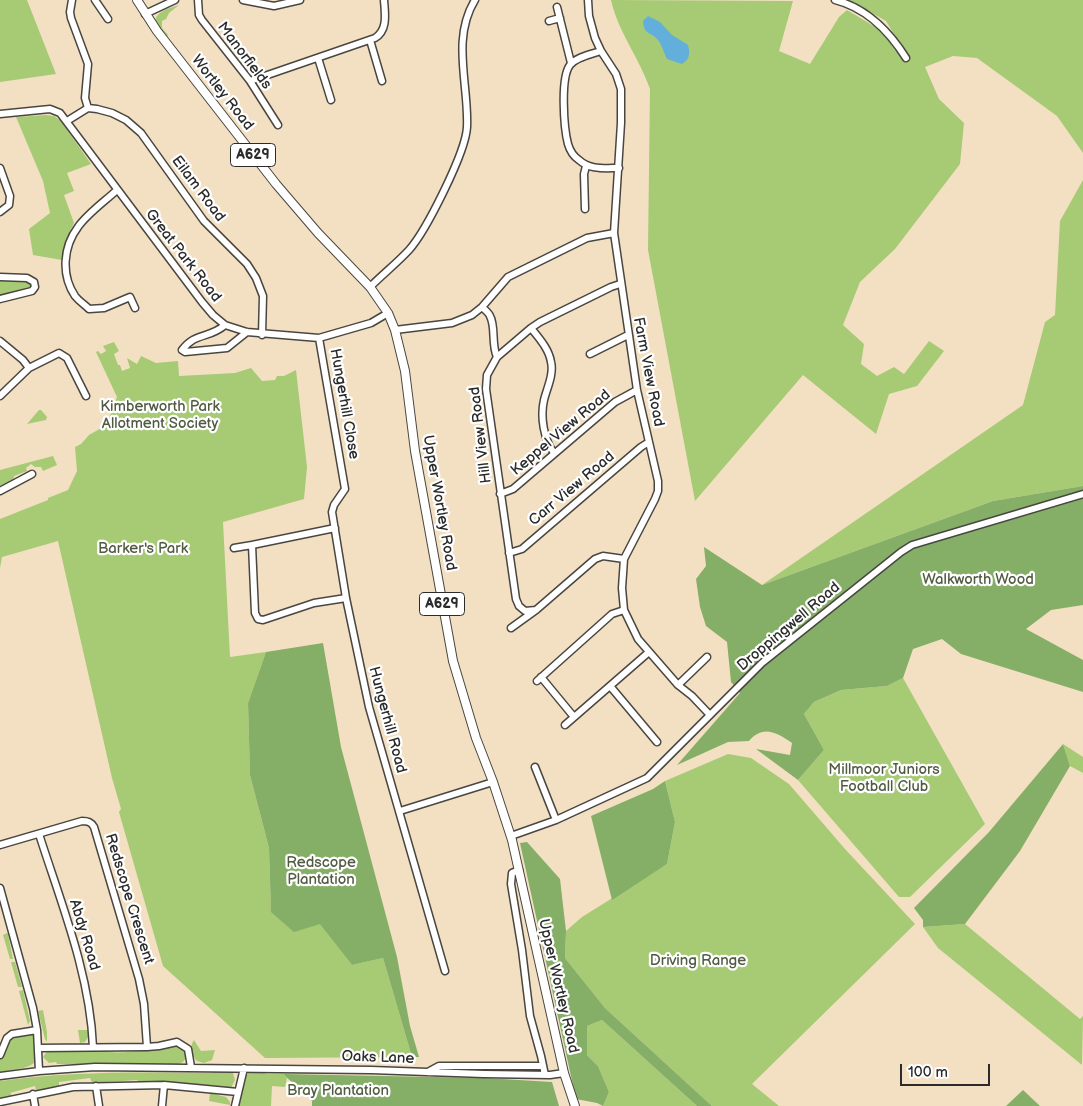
<!DOCTYPE html>
<html>
<head>
<meta charset="utf-8">
<style>
  body { margin:0 }
  #map { position:relative; width:1083px; height:1106px; overflow:hidden; background:#f3e0c3; font-family:"Balsamiq Sans",sans-serif }
  canvas { display:block }
  .scale { position:absolute; left:900px; top:1064px; width:90px; height:22px; box-sizing:border-box; border:2px solid #2b2b2b; border-top:0; padding-left:6px; font-size:15px; line-height:18px; white-space:nowrap; color:#2b2b2b; -webkit-text-stroke:4px #fff; paint-order:stroke }
</style>
</head>
<body>
<div id="map">
<canvas width="1083" height="1106"></canvas>
<div class="scale">100 m</div>
</div>
<script>
const ctx = document.querySelector('canvas').getContext('2d');
ctx.lineJoin = 'round';
function fill(path, color) {
  ctx.fillStyle = color;
  ctx.fill(path, 'evenodd');
}
function stroke(path, color, width, dash) {
  ctx.strokeStyle = color;
  ctx.lineWidth = width;
  ctx.lineCap = dash ? 'butt' : 'round';
  ctx.setLineDash(dash || []);
  ctx.stroke(path);
}
function drawText(font, color, halo, rows, align = 'center') {
  ctx.font = font + ' "Balsamiq Sans",sans-serif';
  ctx.lineWidth = 4.5;
  ctx.setLineDash([]);
  ctx.textBaseline = 'middle';
  ctx.strokeStyle = halo;
  ctx.fillStyle = color;
  for (const [text, x, y, turn = 0] of rows) {
    ctx.save();
    ctx.translate(x, y);
    ctx.rotate((+turn || 0) * Math.PI / 180);
    ctx.textAlign = isNaN(turn) ? turn : align;
    if (halo) ctx.strokeText(text, 0, 0);
    ctx.fillText(text, 0, 0);
    ctx.restore();
  }
}
const green = new Path2D(`
  M0,0H27L56,74L0,82Z
  M611,0L793,1L779,51L810,64L839,17L847,10L877,28L907,56L886,21L849,0H1083V153L1057,116L977,58L953,56L925,67L939,99L964,123L960,164L895,249L860,282L843,325L864,344L861,364L877,376L894,367L904,374L929,341L944,351L917,386L889,394L876,434L803,375L695,501L648,250L650,89C640,59 618,32 611,0Z
  M179,5L169,13L166,19L162,21V28L168,35L167,37L155,22C156,11 170,8 179,5Z
  M46,115L54,116L61,121L91,164L67,173L74,191L64,195L74,223L67,237L62,260L33,255L29,229L50,213L43,181L16,117Z
  M1083,180V486L993,501L762,585L1023,405L1045,322L1055,315L1060,221Z
  M0,279L30,281L32,286L31,288L0,296Z
  M114,342L119,351L114,354L118,365H120L122,371L130,368L127,358L137,364L141,356L156,363L178,361L179,376L235,373L251,368L262,381L275,380L277,376H284L296,370L307,467L304,499L223,522L230,657L266,652L248,703L250,775L269,848L271,911L320,923L352,965L383,958L412,1057L265,1058L163,966L119,812L121,809L112,778L58,541L2,557L0,568V519L48,500V498L68,490L77,471L75,447L81,444L89,435L110,423L108,421L117,397L96,352L98,351L101,354L106,351L103,346Z
  M39,410H41L47,417L46,420L27,424Z
  M53,456L57,465L43,471L41,467H35L31,464L26,468L27,471L14,476L13,481L0,487V470Z
  M903,678L985,824L910,897H899L798,780L824,750L804,714L814,702L841,690L887,686Z
  M1063,744L1083,757V773L1070,766Z
  M728,754L751,758L789,784L845,849L915,924L752,1084L779,1106H712L605,1008L565,958L566,931L582,917L667,864L675,822L665,781Z
  M965,924L1080,1019L1083,1016L1082,1065L938,948L923,927Z
  M7,933L8,934L13,959H10L3,935Z
  M11,962H15L22,987H18Z
  M23,990L30,1021L28,1025L19,991Z
  M43,1010L47,1032V1042L45,1039L38,1011Z
  M602,1020L697,1106H603L609,1092L598,1066L587,1055V1026Z
  M78,1030H88V1037L85,1042L80,1043Z
  M29,1033L33,1036C34,1043 38,1055 35,1061C32,1069 8,1070 0,1072V1057L5,1050L8,1041L14,1035Z
  M194,1040L201,1051L215,1050L212,1060L204,1063L197,1061C192,1056 189,1046 194,1040Z
  M178,1044L185,1050L186,1058L183,1062L179,1064H57L56,1062L49,1063L43,1057L48,1050H103C116,1057 161,1047 178,1044Z
  M219,1071L233,1073L235,1080L231,1088L225,1089L165,1082L138,1081L137,1080L92,1083L90,1078L59,1082V1088L36,1091L35,1086L10,1093L13,1096L0,1100V1081C70,1071 139,1072 210,1073Z
  M265,1072L266,1074H283L287,1078L285,1087L272,1086L271,1106H238L245,1075L249,1073Z
  M210,1093L226,1097L230,1102V1105L209,1101Z`);
const forest = new Path2D(`
  M1083,486V605L1051,610L1026,629L1083,660V692L961,654L942,639L913,649L903,678L887,686L841,690L814,702L804,714L824,750L798,780L756,749L790,755L792,743C776,732 763,725 749,741L728,742L677,765L740,693L731,682L727,642L706,626L700,607L696,579L706,566L704,547L762,585L993,501Z
  M323,643L341,747L397,957L410,1026L419,1057H412L383,958L352,965L320,924L294,932L271,912L269,848L250,775L248,703L266,652Z
  M1063,744L1070,766L1020,851L965,924L923,927V920L914,908L989,832Z
  M665,781L675,822L667,864L612,900L591,816L653,789Z
  M527,842L560,879L566,931L565,958L605,1008L712,1106H697L602,1020L587,1026V1055L598,1066L609,1092L603,1106L597,1103L576,1099L520,843Z
  M283,1074L485,1078L552,1082L559,1106H312V1101Z
  M1023,1090L1040,1106H1006Z`);
const water = new Path2D(`
  M648,16L660,22L672,35L688,45C690,54 690,59 682,64L667,59C664,53 662,45 658,40C651,31 644,36 643,21Z`);
const minor = new Path2D(`
  M72,0L70,12L71,18L88,64L85,98L88,108
  M95,0L108,19
  M198,0L199,15L202,20L250,81L278,125
  M243,0L274,6L300,0
  M588,0L589,16L595,38L601,51L616,74L621,89V123L614,233L637,390L658,481V491L655,499L624,559L622,588L624,610L638,639L678,685L692,696L710,715
  M835,0C867,8 889,31 906,58
  M557,7L571,63
  M145,14L175,0
  M549,21L560,18
  M370,40L382,81
  M601,51C592,54 576,57 570,65C560,78 564,129 568,144C570,151 573,156 579,160C590,170 604,168 619,168
  M318,58L331,100
  M250,81L375,38C388,30 385,14 384,0
  M0,114L50,109L60,113L202,302L213,315L225,325L247,332L319,338L371,323L388,313
  M67,121L88,108L97,109L112,113L126,120L141,133L204,221L247,264L256,278L263,296L262,335
  M0,168L10,196L9,205L0,212
  M117,190C104,202 88,213 78,227C63,247 61,275 75,296C79,301 85,305 89,309L104,308L130,297L135,308
  M585,209L584,174L586,166
  M0,277L27,278L34,282L35,287L32,291L0,299
  M370,287C383,274 397,263 409,250C426,231 466,152 467,127C469,85 451,39 475,0
  M482,307C485,310 489,313 490,316C496,327 491,344 497,357
  M225,325C209,339 195,332 182,350L185,352L227,348L247,332
  M531,328C539,338 549,349 551,362C554,374 547,388 544,400C540,417 544,440 554,453
  M395,330L452,323L472,315L482,307L508,277L587,238L614,233
  M319,338L345,489L334,505L332,512L346,598L369,707L445,971
  M0,341L23,360L29,368
  M590,354L628,335
  M0,396L29,368L59,353L67,358L86,396
  M0,491L32,474
  M500,494L513,489L615,402L637,390
  M335,528L252,545L255,613L258,619L263,620L314,603L346,598
  M234,548L252,545
  M509,553L522,549L641,447L649,442
  M536,610L525,611L519,606L516,599L486,389L487,375L497,357L531,328L540,322L611,287L620,284
  M511,628L536,610L595,559L603,556L624,559
  M541,677L574,717
  M537,681L612,614L624,610
  M678,685L707,657
  M610,686L657,742
  M565,725L649,652
  M535,767L556,820
  M400,811L493,782
  M39,834C61,903 90,974 93,1047
  M511,836L556,820L647,778L762,663L901,552L912,545L1083,494
  M0,845L82,821C88,821 91,822 94,827L139,979L144,1004L147,1047
  M519,870L512,873L511,884L522,950L530,1016L541,1056L545,1075
  M0,888L33,1008L37,1030L39,1071
  M38,1048L147,1047L159,1046L177,1042L188,1049L191,1067
  M0,1055L7,1038L12,1034L37,1030
  M428,1072L439,1066H543
  M0,1076L39,1071L95,1067L371,1070L484,1074L550,1075L564,1073
  M96,1086L99,1106
  M33,1094L35,1106
  M0,1102L73,1087L164,1085L238,1092
  M162,1106L164,1085
  M235,1106L244,1068`);
const major = new Path2D(`
  M137,0L157,31L276,184L318,233L370,287L388,313L395,330L405,371L415,451L453,661L476,738L493,782L512,840L564,1073L575,1106`);
const shields = [
  [253,155,45],
  [442,604,45]
];
const shieldNames = [
  ["A629",253,155],
  ["A629",442,604]
];
const streetNames = [
  ["Manorfields",244,56,53],
  ["Wortley Road",222,93,52],
  ["Eilam Road",198,189,53],
  ["Great Park Road",183,256,52],
  ["Farm View Road",648,372,79],
  ["Hungerhill Close",344,404,80],
  ["Keppel View Road",561,433,-40],
  ["Hill View Road",481,435,-97],
  ["Carr View Road",572,489,-40],
  ["Upper Wortley Road",439,503,80],
  ["Droppingwell Road",789,627,-40],
  ["Hungerhill Road",387,720,75],
  ["Redscope Crescent",129,899,73],
  ["Abdy Road",84,935,73],
  ["Upper Wortley Road",558,986,77],
  ["Oaks Lane",378,1058,2]
];
const parkNames = [
  ["Kimberworth Park",160,407],
  ["Allotment Society",160,424],
  ["Barker's Park",143,549],
  ["Walkworth Wood",978,580],
  ["Millmoor Juniors",884,770],
  ["Football Club",884,787],
  ["Redscope",321,863],
  ["Plantation",321,880],
  ["Driving Range",698,961],
  ["Bray Plantation",338,1091]
];
fill(green, '#a7ca74');
fill(forest, '#85ae66');
fill(water, '#61afda');
stroke(minor, '#494642', 9);
stroke(major, '#494642', 10);
stroke(minor, '#fff', 6);
stroke(major, '#fff', 8);
for (const [x, y, w] of shields) {
  const box = new Path2D();
  box.roundRect(x - w / 2, y - 11.5, w, 23, 4);
  ctx.fillStyle = '#fff';
  ctx.fill(box);
  stroke(box, '#2b2b2b', 1);
}
drawText('bold 14px', '#2b2b2b', null, shieldNames);
drawText('15px', '#2b2b2b', '#fff', streetNames);
drawText('15px', '#505b41', '#fff', parkNames);
</script>
</body>
</html>
